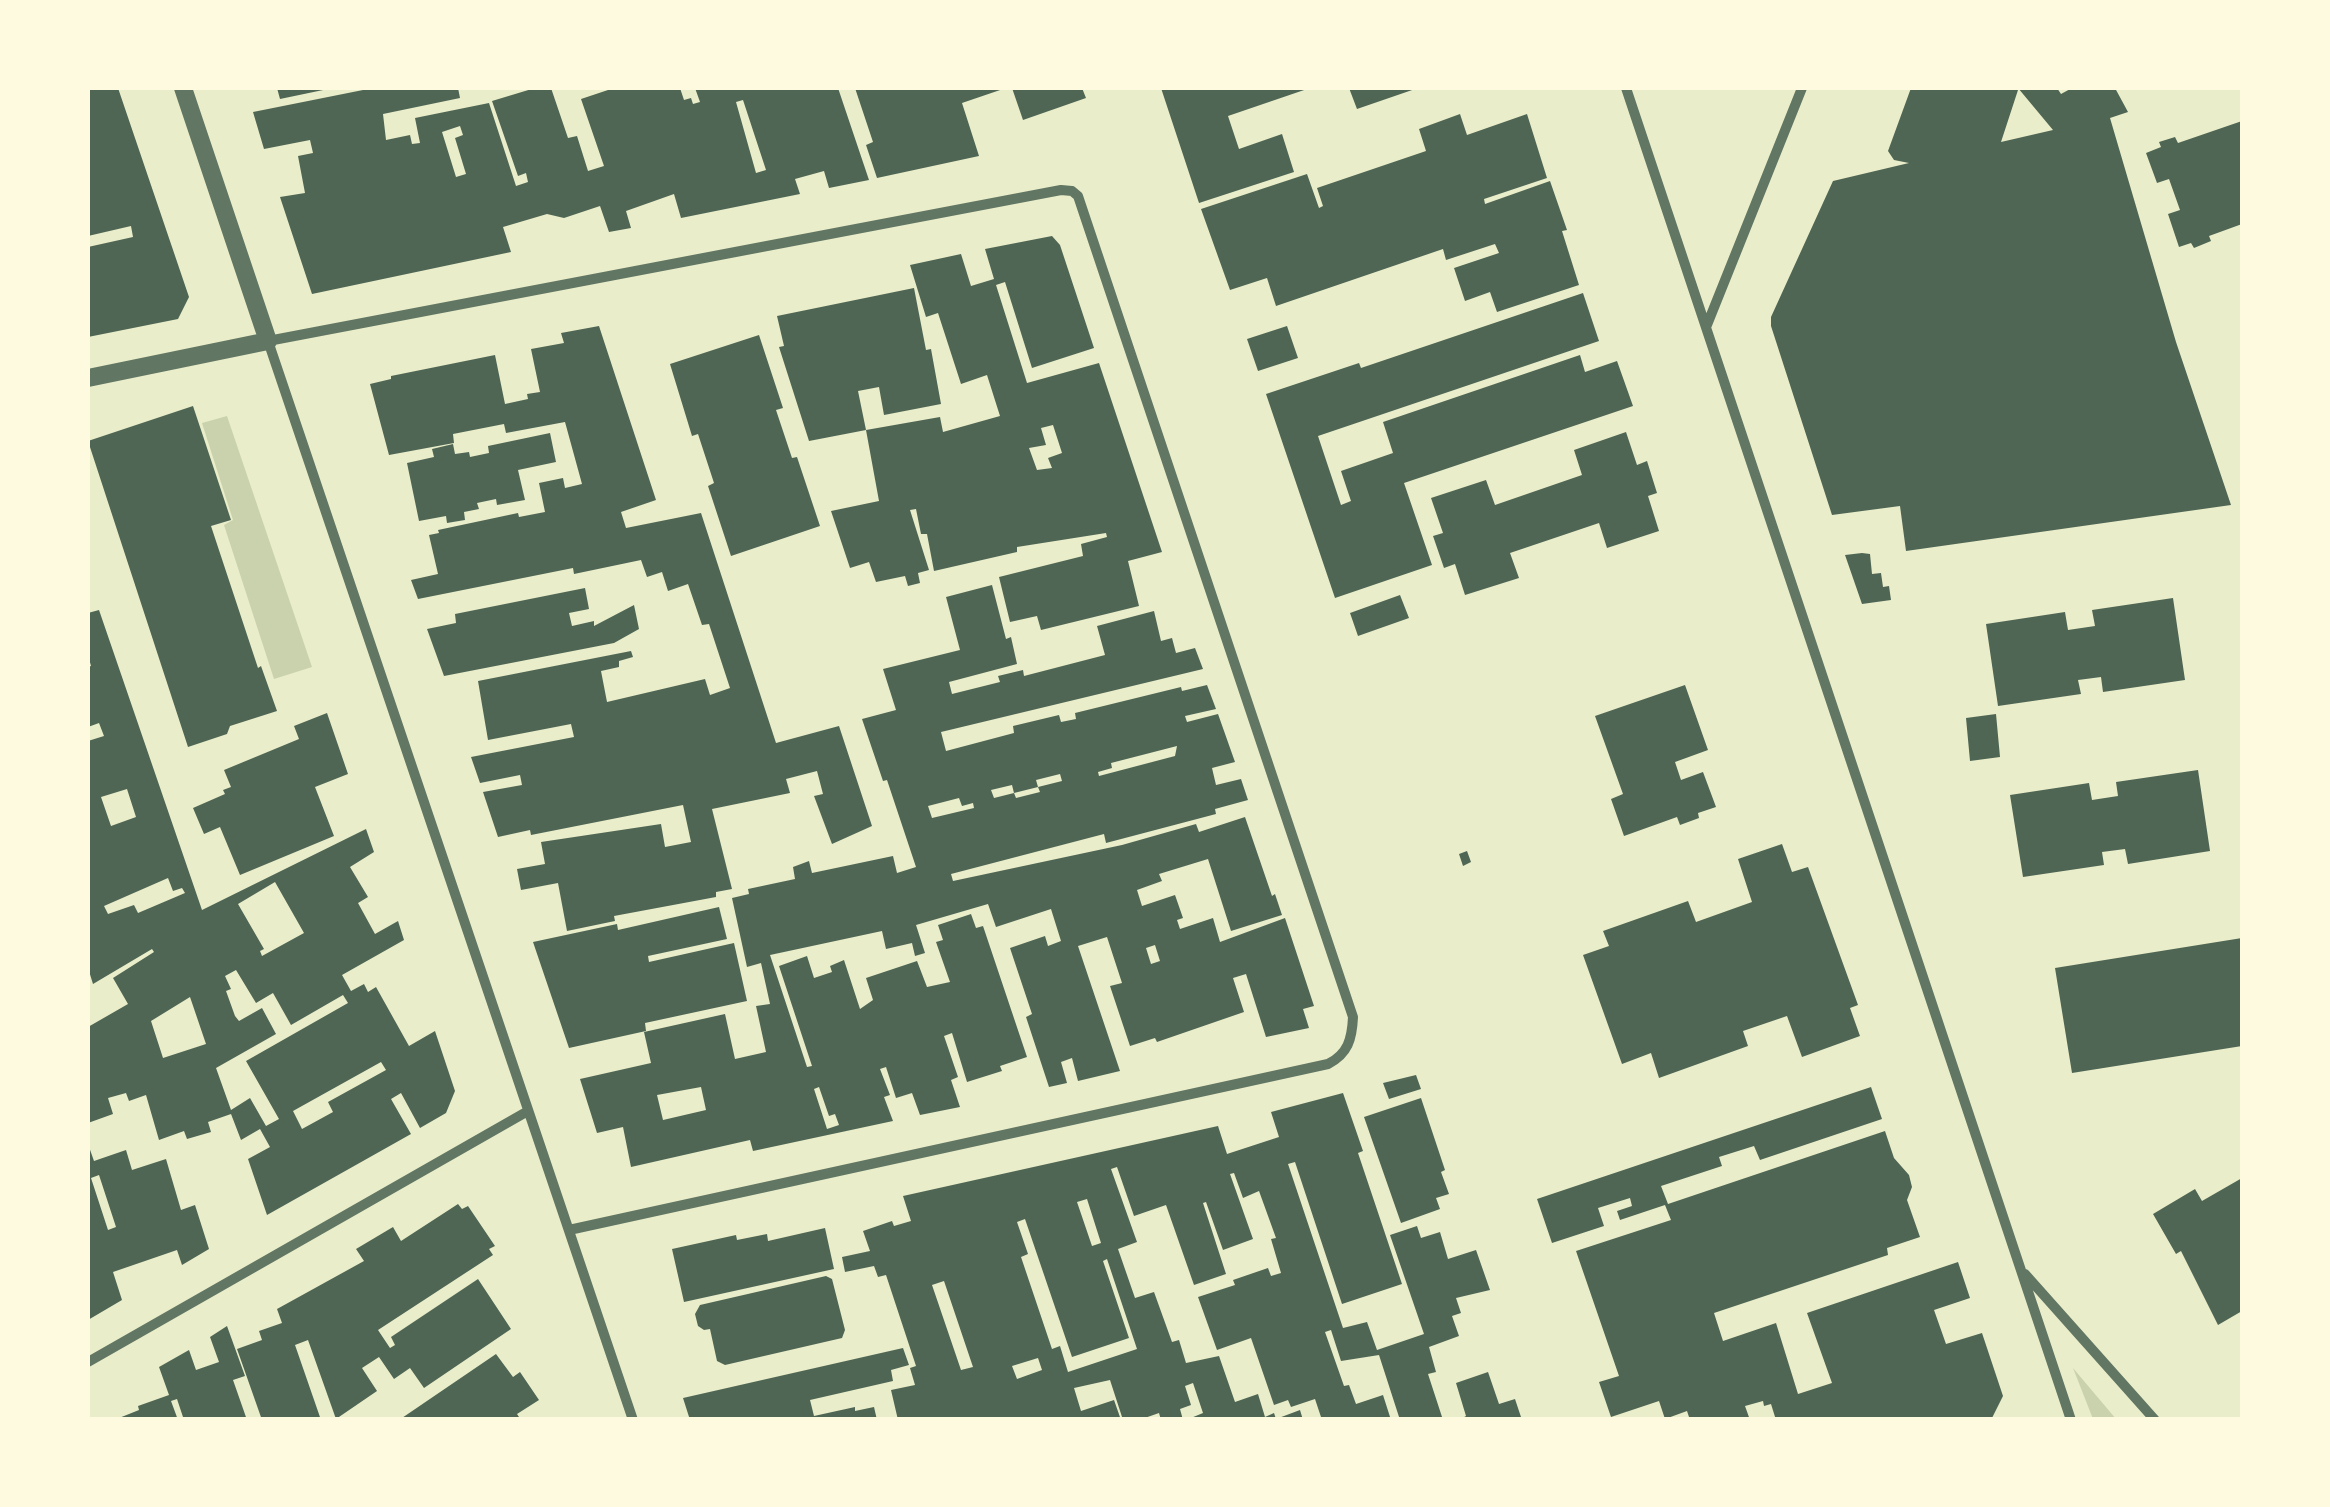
<!DOCTYPE html>
<html>
<head>
<meta charset="utf-8">
<style>
  body { margin:0 }
  #map { position:relative; width:2330px; height:1507px; overflow:hidden; background:#e9edc9; font-family:Ubuntu,sans-serif }
  canvas { display:block }
  .frame { position:absolute; inset:0; border:90px solid #fefae0; pointer-events:none }
</style>
</head>
<body>
<div id="map">
<canvas width="2330" height="1507"></canvas>
<div class="frame"></div>
</div>
<script>
const ctx = document.querySelector('canvas').getContext('2d');
ctx.lineJoin = 'round';
function fill(path, color) {
  ctx.fillStyle = color;
  ctx.fill(path, 'evenodd');
}
function stroke(path, color, width, dash) {
  ctx.strokeStyle = color;
  ctx.lineWidth = width;
  ctx.lineCap = dash ? 'butt' : 'round';
  ctx.setLineDash(dash || []);
  ctx.stroke(path);
}
const green = new Path2D(`
  M227,416L312,667L274,679L224,525L233,520L202,423Z
  M2073,1368L2116,1419H2093Z`);
const building = new Path2D(`
  M88,88H118L189,297L178,319L88,337V247L133,237L131,226L88,236Z
  M277,88H328V89L280,99Z
  M373,88H458L460,98L383,114L386,140L410,135L412,144L420,143L415,118L489,103L516,186L528,182L526,173L518,176L492,101L535,88H551L568,138L577,136L588,171L604,166L581,99L614,88H680L684,100L691,98L693,104L700,102L695,88H838L869,180L829,188L824,171L795,179L800,194L681,218L674,194L626,211L631,228L609,232L600,206L564,218L547,214L503,227L511,252L312,294L280,197L305,193L298,156L313,153L310,140L264,149L253,112ZM743,100L766,170L756,173L736,102ZM460,126L463,135L455,138L466,174L456,177L442,132Z
  M855,88H1006L962,103L979,156L877,178L866,145L873,142Z
  M1012,88H1082L1086,98L1023,120Z
  M1161,88H1310L1228,116L1239,149L1282,134L1294,172L1199,203Z
  M1349,88H1418L1357,109Z
  M1911,88H2016L2018,90L2001,142L2053,130L2018,88H2057L2061,94L2072,88H2115L2128,112L2110,118L2176,342L2231,505L1906,551L1900,506L1832,515L1771,326V317L1833,181L1909,163L1894,160L1888,151Z
  M1460,114L1467,135L1527,114L1547,178L1484,199L1485,204L1550,181L1567,230L1562,231L1579,285L1497,312L1490,292L1465,301L1454,268L1499,253L1495,244L1446,260L1443,249L1276,306L1267,278L1230,290L1201,209L1307,174L1319,208L1323,206L1317,188L1426,151L1419,129Z
  M2242,121V224L2209,236L2211,241L2194,248L2191,243L2179,247L2168,214L2180,210L2169,179L2157,183L2146,153L2161,147L2159,142L2175,137L2178,143Z
  M1052,236L1060,245L1094,348L1032,368L1005,282L996,285L1027,383L1099,363L1162,552L1128,561L1139,606L1041,630L1037,616L1010,622L999,577L1083,556L1081,544L1107,537L1106,533L1017,547V552L934,571L927,534H921L916,509L910,510L929,570L918,573L920,583L908,586L905,576L876,582L869,562L850,568L831,511L879,501L866,430L940,417L943,432L1000,416L987,375L961,384L938,313L926,317L910,265L961,254L971,286L994,279L985,249ZM1053,425L1062,453L1048,458L1052,468L1037,470L1029,448L1046,445L1041,428Z
  M914,288L926,350L931,349L941,404L884,415L879,387L858,391L866,430L809,441L779,347L784,346L777,316Z
  M1583,293L1599,341L1318,436L1341,505L1351,501L1341,471L1393,453L1383,422L1580,355L1585,372L1617,361L1633,406L1404,483L1432,565L1335,598L1266,394L1359,363L1361,368Z
  M599,326L656,500L621,512L626,528L701,513L776,743L839,726L872,826L832,844L814,796L823,794L817,771L786,779L790,793L712,809L732,889L716,892V897L614,916L615,921L567,931L558,883L521,890L517,869L545,864L541,842L661,824L665,847L691,842L683,805L531,835L530,830L498,837L483,792L522,785L520,775L480,783L471,757L574,737L571,724L488,740L478,681L631,651L633,657L619,661V667L601,671L607,702L705,679L710,695L730,688L709,624L702,625L688,584L668,591L662,572L647,577L641,560L574,574L573,568L418,599L411,580L438,574L429,535L439,533L438,530L518,513L519,517L545,512L539,483L563,478L565,488L582,484L565,422L506,433L504,424L453,434L454,443L389,455L370,384L391,379V376L495,355L505,404L528,399L527,394L540,392L531,349L564,343L561,333Z
  M1287,326L1298,358L1258,371L1247,339Z
  M759,335L783,408L776,410L792,458L797,457L820,526L731,556L708,486L714,483L698,434L692,436L670,364Z
  M193,406L231,520L211,526L258,668L261,666L277,711L230,726L227,734L188,747L88,441Z
  M1626,432L1637,465L1647,461L1657,493L1648,496L1659,531L1607,548L1599,523L1510,553L1519,578L1465,595L1455,564L1444,568L1433,536L1443,533L1431,498L1486,480L1495,505L1582,475L1574,450Z
  M550,433L556,462L518,470L525,500L497,505L496,499L477,503L479,509L464,512L465,520L447,523L446,516L419,521L407,463L434,457L432,449L453,444L455,454L469,452L470,457L489,453L488,446Z
  M1862,553L1870,554L1872,574L1881,573L1883,587L1889,586L1891,600L1862,604L1845,555Z
  M992,585L1006,639L1011,637L1017,664L949,682L952,694L1000,682L998,676L1023,670L1024,676L1105,655L1097,626L1154,611L1161,641L1172,638L1176,653L1195,648L1203,669L941,732L946,751L1014,733L1013,726L1059,715L1061,722L1076,719L1075,713L1181,687L1182,691L1207,685L1216,709L1185,716L1187,722L1218,714L1235,762L1212,768L1216,785L1241,779L1248,800L1215,809L1216,814L1106,843L1104,834L951,874L953,881L1122,845L1196,824L1199,832L1245,817L1272,896L1275,894L1282,915L1231,931L1208,859L1159,874L1162,881L1137,890L1142,906L1175,895L1183,918L1177,920L1180,929L1213,918L1220,942L1285,918L1314,1006L1303,1009L1309,1028L1266,1037L1246,974L1233,978L1244,1012L1157,1042L1155,1038L1130,1046L1110,986L1122,983L1107,937L1078,946L1120,1071L1078,1081L1072,1058L1061,1062L1067,1083L1049,1087L1026,1017L1032,1014L1010,948L1045,936L1048,946L1061,941L1051,909L996,927L988,904L916,925L925,953L915,956L912,943L886,949L882,931L770,955L807,1067L812,1066L779,966L807,956L814,978L832,972L830,966L844,960L860,1009L873,1000L866,978L917,961L927,987L950,982L936,942L943,940L938,925L971,914L976,928L983,926L1027,1057L1000,1066L1002,1071L967,1082L952,1033L944,1036L958,1077L951,1080L960,1107L920,1115L912,1093L896,1098L886,1067L880,1069L890,1095L884,1097L893,1121L753,1151L750,1140L631,1167L623,1127L597,1133L580,1079L651,1063L644,1032L725,1014L735,1059L766,1052L756,1006L770,1004L761,963L747,967L732,898L749,894L748,889L795,879L793,867L809,861L812,873L893,856L897,873L916,867L887,780L883,781L862,719L896,710L883,669L960,650L946,597ZM1177,746L1175,756L1099,776L1098,772L1112,768L1111,763ZM1060,774L1062,781L1038,787L1036,780ZM1012,785L1014,793L1038,787L1040,792L1016,798L1014,793L994,798L991,790ZM959,798L962,806L973,803L974,808L932,818L928,806ZM1155,945L1160,961L1151,964L1146,948ZM701,1087L706,1110L663,1120L657,1095ZM819,1087L829,1116L835,1114L839,1125L827,1129L814,1089Z
  M585,588L589,609L569,613L572,626L594,621V626L634,605L639,629L614,643L444,676L427,629L456,623L455,614Z
  M1400,595L1409,618L1358,636L1350,613Z
  M2173,598L2185,680L2103,692L2101,677L2078,680L2081,694L1998,706L1986,624L2065,612L2068,630L2095,626L2092,610Z
  M99,610L202,910L366,829L374,852L350,867L368,897L358,903L375,934L398,921L404,940L342,975L351,991L364,984L368,992L376,987L409,1046L435,1031L455,1091L446,1113L420,1128L401,1093L391,1099L411,1134L267,1215L248,1159L270,1147L260,1129L241,1140L231,1114L208,1122L211,1132L187,1139L184,1131L159,1140L146,1095L129,1101L126,1093L108,1098L113,1114L88,1123V1027L128,1004L113,978L154,952L152,949L93,984L88,968V741L104,736L99,723L88,727V667L91,666L88,655V613ZM127,789L136,817L111,826L101,797ZM168,878L173,891L182,888L185,893L138,913L134,905L108,914L104,906ZM275,882L304,933L262,956L260,951L264,949L238,904ZM236,970L256,1003L273,993L291,1025L343,995L348,1003L246,1061L279,1119L266,1126L250,1098L231,1110L216,1068L276,1034L262,1008L239,1021L235,1016L226,991L231,989L225,976ZM190,997L206,1044L163,1058L151,1021ZM381,1062L386,1070L328,1102L333,1112L302,1129L293,1111Z
  M1685,685L1708,750L1675,762L1681,780L1703,772L1716,807L1698,813L1699,818L1680,825L1677,817L1624,836L1611,799L1623,794L1595,716Z
  M327,713L348,774L315,787L334,836L240,875L220,827L204,834L193,808L225,794L223,790L231,787L224,770L299,739L294,726Z
  M1996,714L2000,757L1970,761L1966,718Z
  M2198,770L2210,851L2128,864L2125,849L2102,852L2104,865L2023,877L2010,795L2089,783L2092,800L2118,796L2116,782Z
  M1782,844L1792,872L1808,867L1858,1005L1850,1008L1860,1036L1802,1057L1787,1016L1743,1031L1748,1046L1659,1078L1651,1053L1622,1064L1583,955L1609,946L1603,931L1688,901L1696,922L1752,902L1738,859Z
  M1467,851L1471,862L1463,866L1459,854Z
  M719,907L727,939L648,956L649,962L734,943L747,1001L645,1023L646,1031L569,1048L533,942L617,924L618,930Z
  M2242,938V1046L2072,1073L2055,968Z
  M1416,1075L1421,1089L1389,1099L1383,1083Z
  M1871,1087L1882,1119L1760,1160L1754,1146L1719,1157L1722,1166L1661,1186L1668,1204L1885,1131L1894,1158L1909,1175L1912,1187L1907,1200L1920,1237L1887,1248L1888,1255L1714,1313L1723,1341L1776,1323L1798,1394L1832,1383L1807,1313L1958,1262L1970,1298L1934,1310L1946,1344L1982,1333L2003,1396L1992,1418L1776,1420L1771,1404L1764,1406L1763,1401L1745,1406L1750,1420H1690L1687,1411L1665,1419L1659,1401L1611,1417L1599,1382L1619,1376L1576,1251L1671,1220L1665,1205L1620,1220L1617,1211L1632,1206L1630,1198L1598,1208L1604,1226L1552,1243L1537,1199Z
  M1343,1093L1363,1151L1358,1153L1402,1284L1342,1304L1295,1162L1288,1164L1343,1328L1367,1322L1377,1350L1424,1334L1390,1235L1417,1226L1421,1238L1440,1232L1448,1259L1476,1250L1490,1290L1456,1298L1461,1313L1452,1316L1459,1336L1429,1347L1436,1372L1428,1374L1443,1420H1400L1379,1355L1341,1361L1331,1330L1325,1332L1344,1386L1349,1385L1356,1404L1383,1395L1391,1420H1322L1315,1399L1291,1407L1288,1400L1274,1405L1251,1338L1217,1350L1198,1297L1235,1285L1233,1280L1268,1268L1271,1276L1281,1273L1271,1239L1276,1238L1259,1191L1243,1198L1234,1173L1230,1174L1253,1239L1223,1250L1206,1202L1203,1203L1226,1274L1194,1285L1166,1205L1134,1216L1117,1167L1111,1169L1137,1242L1118,1249L1135,1298L1154,1292L1172,1342L1179,1340L1186,1363L1219,1356L1235,1402L1258,1394L1265,1417L1274,1413L1276,1419L1300,1410L1303,1420H1186L1203,1413L1193,1383L1185,1386L1191,1405L1180,1409L1183,1420H1161L1159,1413L1139,1420H1123L1110,1380L1074,1388L1081,1411L1114,1400L1121,1420H898L891,1390L915,1385L910,1368L916,1366L886,1275L878,1277L874,1266L845,1272L842,1257L870,1251L863,1231L892,1221L894,1226L911,1221L903,1196L1218,1126L1227,1154L1279,1137L1271,1112ZM1087,1199L1101,1243L1092,1246L1077,1202ZM1025,1219L1072,1357L1129,1338L1103,1261L1107,1259L1137,1349L1068,1372L1060,1346L1052,1349L1021,1257L1028,1254L1017,1222ZM944,1281L973,1367L961,1370L932,1285ZM1038,1358L1042,1370L1017,1379L1012,1366Z
  M1421,1098L1445,1170L1441,1172L1449,1194L1436,1198L1440,1209L1401,1223L1364,1117Z
  M88,1144L94,1161L126,1150L132,1170L166,1159L181,1210L195,1205L209,1249L182,1265L177,1250L113,1272L122,1300L88,1320ZM99,1175L116,1227L108,1230L91,1178Z
  M2242,1178V1311L2218,1325L2181,1251L2176,1254L2153,1214L2195,1189L2202,1201Z
  M458,1204L462,1209L468,1206L495,1246L489,1249L493,1255L378,1330L390,1348L395,1345L391,1337L478,1279L511,1329L424,1388L410,1368L394,1379L379,1357L362,1368L377,1391L336,1419L308,1340L295,1345L321,1420H262L237,1349L262,1340L259,1331L282,1323L277,1309L364,1261L356,1249L393,1227L401,1241Z
  M825,1228L834,1269L684,1302L672,1249L736,1235L737,1240L767,1234L768,1241Z
  M826,1276L832,1279L845,1330L842,1338L725,1365L717,1361L710,1329L704,1330L698,1326L695,1314L700,1305Z
  M227,1326L245,1376L233,1380L247,1420H184L177,1399L171,1401L178,1420H114L139,1410L138,1406L169,1395L159,1367L189,1350L196,1370L219,1362L210,1337Z
  M903,1348L909,1365L891,1370L893,1381L810,1400L814,1416L855,1407V1411L874,1407L877,1420H690L683,1398Z
  M496,1354L513,1377L520,1372L539,1400L517,1414L521,1420H399Z
  M1488,1372L1499,1404L1515,1399L1522,1420H1459L1466,1416L1456,1383Z`);
const minor = new Path2D(`
  M1626,88L2071,1420
  M1707,325L1802,88
  M569,1230L1328,1064C1348,1054 1352,1039 1353,1017L1078,196L1072,191L1061,190L268,341L633,1420
  M2025,1274L2155,1420
  M88,1362L528,1111`);
const tertiary = new Path2D(`
  M88,378L268,341L183,88`);
fill(green, '#cad2ad');
fill(building, '#4f6655');
stroke(minor, '#617663', 10);
stroke(tertiary, '#617663', 18);
</script>
</body>
</html>
